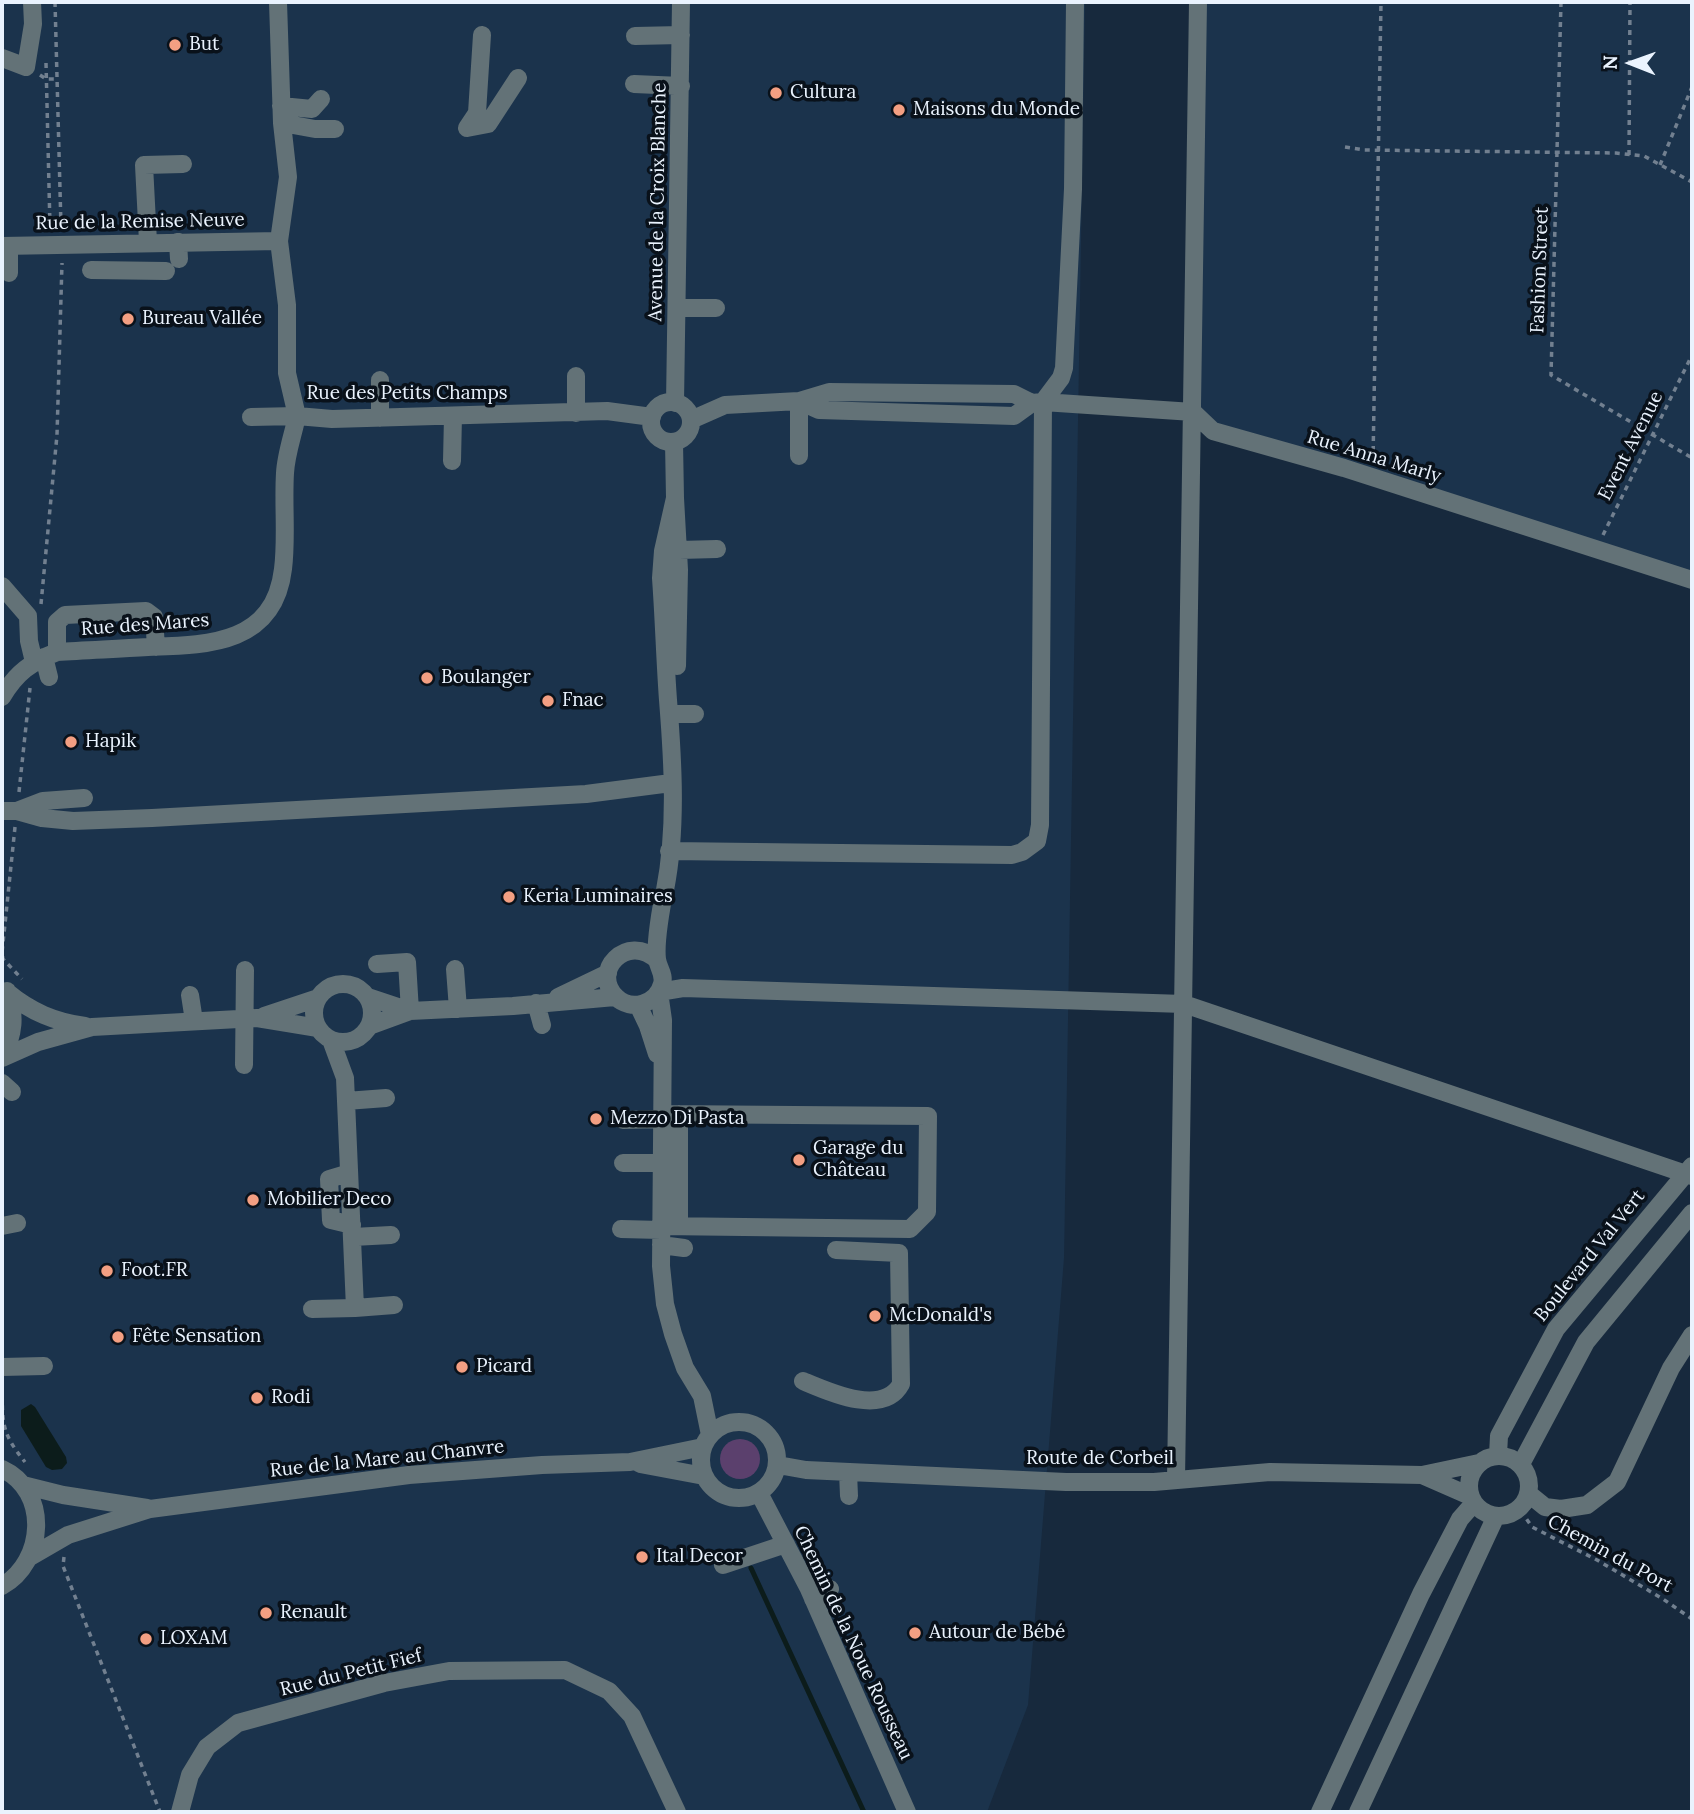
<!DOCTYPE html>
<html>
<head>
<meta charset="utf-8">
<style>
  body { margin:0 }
  #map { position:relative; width:1694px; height:1814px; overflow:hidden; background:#17293d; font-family:Lora,serif }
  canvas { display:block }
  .frame { position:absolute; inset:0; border:4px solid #eaf3fe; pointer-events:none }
  .north { position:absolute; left:1596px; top:28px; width:70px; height:70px; -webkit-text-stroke:5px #09111a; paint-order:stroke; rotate:271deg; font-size:19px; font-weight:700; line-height:28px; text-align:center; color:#eaf3fe }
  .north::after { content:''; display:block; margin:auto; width:24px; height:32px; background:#eaf3fe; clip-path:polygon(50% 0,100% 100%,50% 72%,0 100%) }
</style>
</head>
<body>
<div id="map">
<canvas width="1694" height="1814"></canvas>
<div class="frame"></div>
<div class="north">N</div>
</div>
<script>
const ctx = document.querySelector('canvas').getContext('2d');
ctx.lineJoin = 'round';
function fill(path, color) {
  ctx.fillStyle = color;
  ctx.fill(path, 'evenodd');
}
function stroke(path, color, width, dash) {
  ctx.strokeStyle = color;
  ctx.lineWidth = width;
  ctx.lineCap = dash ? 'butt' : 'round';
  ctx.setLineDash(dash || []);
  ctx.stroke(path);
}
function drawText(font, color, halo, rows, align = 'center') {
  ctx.font = font + ' Lora,serif';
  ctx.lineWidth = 7;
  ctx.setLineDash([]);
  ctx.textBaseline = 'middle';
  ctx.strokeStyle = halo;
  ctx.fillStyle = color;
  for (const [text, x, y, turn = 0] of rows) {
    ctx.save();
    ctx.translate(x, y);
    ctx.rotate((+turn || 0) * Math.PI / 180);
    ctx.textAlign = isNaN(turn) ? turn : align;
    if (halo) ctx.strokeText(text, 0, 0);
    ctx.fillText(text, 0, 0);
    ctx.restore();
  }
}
const built = new Path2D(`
  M2,2H1085L1064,1258L1028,1705L987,1812H2Z
  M1198,2H1692V580L1213,431L1193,412Z`);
const green = new Path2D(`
  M720 1459a20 20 0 1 1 40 0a20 20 0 1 1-40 0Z`);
const water = new Path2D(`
  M31,1404L35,1407L66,1457L67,1463L62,1469L52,1470L46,1467L21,1426V1410Z`);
const stream = new Path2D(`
  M751,1568L864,1812`);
const path = new Path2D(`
  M55,2L61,227
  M1561,2L1551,375L1692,458
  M46,63L50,227
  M40,75L46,79H57
  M1345,147L1364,150L1616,153L1644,156L1692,182
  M1629,155L1630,2
  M1660,165L1692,87
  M1373,461L1381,2
  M1603,535L1692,355
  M41,604L57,435L62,263
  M19,792L30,688
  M15,827L2,953L3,959L22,979
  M2,1385C3,1423 0,1431 25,1462
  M1521,1511L1532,1527L1597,1560L1663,1599L1692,1619
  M64,1557L63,1566L160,1812`);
const minor = new Path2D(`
  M278,2L282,123L288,177L279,241L287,305V373L297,416L332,419L607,411L652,417
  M635,36L681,35
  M2,58L26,67L33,24L32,2
  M634,84L681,86
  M281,106L312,109L321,99
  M282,123L315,129H335
  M467,128L477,113L482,35
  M467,128L488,124L518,78
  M148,242L144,165L183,164
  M178,242L179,259
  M2,246L279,241
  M9,246V273
  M91,270L166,271
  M677,308H716
  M576,376V413
  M380,380V418
  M799,401L819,410L1014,416L1032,403
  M799,401V456
  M651 422a20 20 0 1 1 40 0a20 20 0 1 1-40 0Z
  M675,403L681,2
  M691,420L725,405L799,401L829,392L1014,394L1032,403L1043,402L1061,378L1064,368L1073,189L1075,2
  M674,442L675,498L679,570L677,666
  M452,461L453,416
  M679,550L717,549
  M2,586L28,616L29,641L34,662
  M57,652V622L65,615L146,611L154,617L156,647
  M44,657L49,677
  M2,697C16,673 31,662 57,652C87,650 117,649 148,647C207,645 274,645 283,569C287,538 283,505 285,473C286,454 293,435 297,416L251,417
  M676,714H695
  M2,811H17L43,801L84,798
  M17,811L42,818L73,821L152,818L586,794L671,783
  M669,851L1012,855L1022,852L1037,841L1040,825L1043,402L1193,412L1213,431L1344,468L1692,580
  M657,960C627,932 590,972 616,997C631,1012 657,1004 662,984C665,974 658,968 657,959C655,943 661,907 665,890C677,829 673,762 668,700C665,659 664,619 661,578L663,551L675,498
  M377,964L407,962L410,1011
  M455,969L458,1009
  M314 1013a29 29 0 1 1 58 0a29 29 0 1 1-58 0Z
  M7,992C31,1012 55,1022 85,1026
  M190,995L194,1021
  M368,997L410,1011
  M558,997L608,973
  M536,1003L542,1025
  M638,1005L648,1026L657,1054
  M264,1016L318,998
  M369,1026L410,1011L513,1006L615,997
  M2,1057C14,1035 16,1015 7,991
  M2,1058L38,1042L92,1027L257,1018L318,1028
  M244,1065L245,970
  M2,1083L12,1092
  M346,1101L386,1098
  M623,1120L663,1119
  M623,1163H663
  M349,1173L329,1179L331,1220L352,1225
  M2,1226L17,1223
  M661,1226L910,1229L927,1212L928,1116L663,1114
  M679,1226V1114
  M621,1229L661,1230
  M353,1237L391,1235
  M661,1245L684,1248
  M355,1308L394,1305
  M312,1309L355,1308L345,1078L331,1040
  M2,1367L44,1366
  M803,1381C829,1392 883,1417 901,1384L899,1253L836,1250
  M701 1460a38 38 0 1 1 76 0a38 38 0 1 1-76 0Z
  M710,1435L702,1396L685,1368L673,1334L665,1304L661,1266L663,1020L659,992L683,988L1184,1004L1692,1176
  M1498,1455L1499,1436L1556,1329L1692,1166
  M1469 1486a30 30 0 1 1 60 0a30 30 0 1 1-60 0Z
  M640,1464L704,1476
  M1521,1464L1586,1342L1692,1213
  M778,1465L806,1470L1066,1482H1154L1270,1472L1422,1475L1479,1463
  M2,1469C50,1491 45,1562 2,1586
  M848,1472L849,1496
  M1422,1475L1470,1496
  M1176,1480L1198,2
  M23,1485L63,1495L147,1508
  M759,1493L808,1587L907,1812
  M1529,1494L1545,1507L1561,1509L1587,1505L1617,1482L1671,1368L1692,1335
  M30,1557L68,1535L150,1509L409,1475L542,1465L630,1462L703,1447
  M723,1565L786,1544
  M813,1599L830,1589
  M180,1812L190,1775L207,1747L238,1723L384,1683L449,1671L565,1670L609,1691L632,1716L677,1812
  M1320,1812L1421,1594L1460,1519L1474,1503
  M1358,1812L1496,1516`);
const markers = [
  [175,45,7,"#f39f82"],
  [776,93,7,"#f39f82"],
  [899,110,7,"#f39f82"],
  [128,319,7,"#f39f82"],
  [427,678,7,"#f39f82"],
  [548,701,7,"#f39f82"],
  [71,742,7,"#f39f82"],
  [509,897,7,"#f39f82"],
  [596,1119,7,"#f39f82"],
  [799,1160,7,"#f39f82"],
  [253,1200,7,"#f39f82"],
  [107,1271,7,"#f39f82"],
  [875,1316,7,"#f39f82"],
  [118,1337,7,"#f39f82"],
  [462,1367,7,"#f39f82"],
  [257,1398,7,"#f39f82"],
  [642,1557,7,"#f39f82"],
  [266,1613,7,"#f39f82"],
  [915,1633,7,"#f39f82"],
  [146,1639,7,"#f39f82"]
];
const poiNames = [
  ["But",189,45],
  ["Cultura",790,93],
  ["Maisons du Monde",913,110],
  ["Bureau Vallée",142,319],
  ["Boulanger",441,678],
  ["Fnac",562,701],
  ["Hapik",85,742],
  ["Keria Luminaires",523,897],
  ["Mezzo Di Pasta",610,1119],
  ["Garage du",813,1149],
  ["Château",813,1171],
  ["Mobilier Deco",267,1200],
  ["Foot.FR",121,1271],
  ["McDonald's",889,1316],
  ["Fête Sensation",132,1337],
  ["Picard",476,1367],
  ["Rodi",271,1398],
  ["Ital Decor",656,1557],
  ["Renault",280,1613],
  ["Autour de Bébé",929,1633],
  ["LOXAM",160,1639]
];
const streetNames = [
  ["Avenue de la Croix Blanche",658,202,-89],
  ["Rue de la Remise Neuve",140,222,-1],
  ["Fashion Street",1540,270,-88],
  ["Rue des Petits Champs",407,394],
  ["Event Avenue",1631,446,-63],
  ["Rue Anna Marly",1374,457,17],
  ["Rue des Mares",145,625,-4],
  ["Boulevard Val Vert",1590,1256,-51],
  ["Rue de la Mare au Chanvre",387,1459,-6],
  ["Route de Corbeil",1100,1459],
  ["Chemin du Port",1610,1554,29],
  ["Chemin de la Noue Rousseau",853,1643,65],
  ["Rue du Petit Fief",351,1673,-14]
];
fill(built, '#1b334c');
fill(green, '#5b406d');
fill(water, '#0c1c1b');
stroke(stream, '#0c1c1b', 5);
stroke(path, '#728090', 3.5, [5, 5]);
stroke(minor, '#637277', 18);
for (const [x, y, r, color] of markers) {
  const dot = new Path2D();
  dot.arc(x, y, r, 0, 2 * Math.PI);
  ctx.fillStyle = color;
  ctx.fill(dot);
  stroke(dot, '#09111a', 2.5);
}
drawText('19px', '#eaf3fe', '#09111a', poiNames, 'left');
drawText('19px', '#eaf3fe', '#09111a', streetNames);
</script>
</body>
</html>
